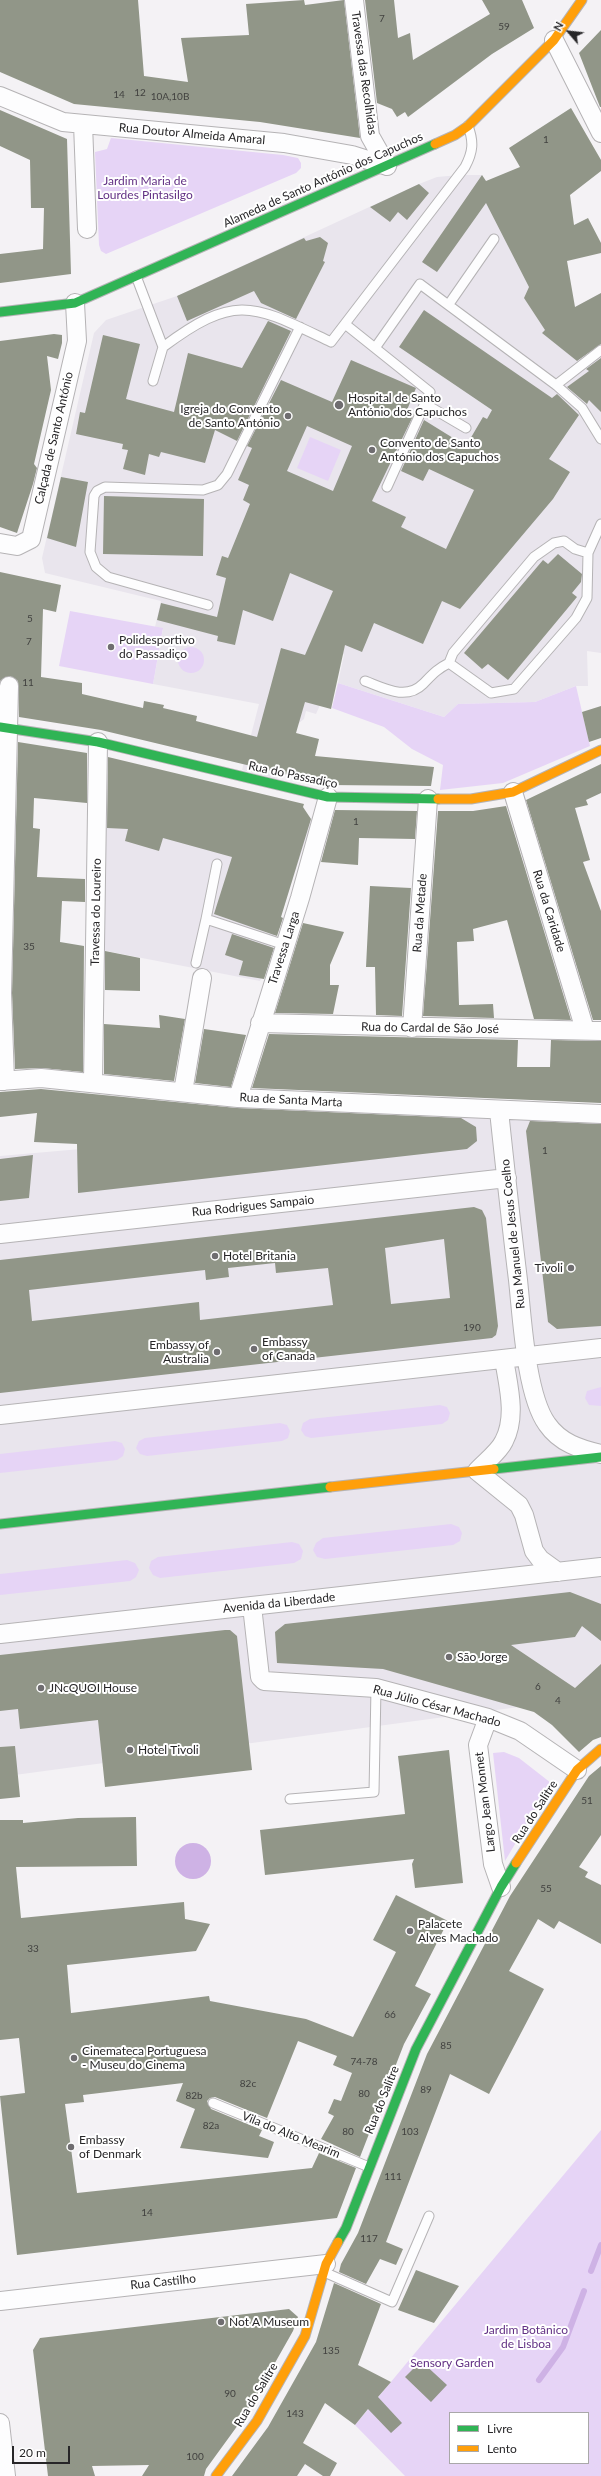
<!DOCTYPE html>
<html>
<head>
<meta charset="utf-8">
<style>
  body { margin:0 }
  #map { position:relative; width:601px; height:2476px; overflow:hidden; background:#f4f2f5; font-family:Lato,sans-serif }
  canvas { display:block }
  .legend { position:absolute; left:449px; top:2412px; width:140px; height:52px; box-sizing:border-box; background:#fff; border:1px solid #a9a8a9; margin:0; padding:5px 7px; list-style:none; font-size:12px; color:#272628 }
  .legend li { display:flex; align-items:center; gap:8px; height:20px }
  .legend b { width:20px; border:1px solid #a9a8a9 }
  .north { position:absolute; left:549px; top:12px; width:40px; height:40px; -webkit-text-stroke:3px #fff; paint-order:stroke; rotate:298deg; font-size:11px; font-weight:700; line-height:16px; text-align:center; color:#272628 }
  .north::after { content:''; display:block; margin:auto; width:14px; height:18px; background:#272628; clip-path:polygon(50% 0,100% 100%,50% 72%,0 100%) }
  .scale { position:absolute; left:12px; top:2446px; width:58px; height:18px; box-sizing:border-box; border:2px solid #272628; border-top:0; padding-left:5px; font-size:12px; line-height:14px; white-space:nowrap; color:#272628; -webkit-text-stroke:3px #fff; paint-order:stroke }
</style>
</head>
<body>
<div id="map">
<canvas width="601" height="2476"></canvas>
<ul class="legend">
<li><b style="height:5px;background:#30b455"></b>Livre</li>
<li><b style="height:5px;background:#ff9f0a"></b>Lento</li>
</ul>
<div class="north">N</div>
<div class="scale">20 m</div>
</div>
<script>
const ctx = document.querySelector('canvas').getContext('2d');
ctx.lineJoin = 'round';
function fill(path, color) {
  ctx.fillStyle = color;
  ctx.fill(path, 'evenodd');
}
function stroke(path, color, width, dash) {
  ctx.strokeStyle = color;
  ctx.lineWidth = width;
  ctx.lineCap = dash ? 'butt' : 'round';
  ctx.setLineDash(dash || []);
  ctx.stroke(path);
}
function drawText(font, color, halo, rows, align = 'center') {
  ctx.font = font + ' Lato,sans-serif';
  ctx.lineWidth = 4;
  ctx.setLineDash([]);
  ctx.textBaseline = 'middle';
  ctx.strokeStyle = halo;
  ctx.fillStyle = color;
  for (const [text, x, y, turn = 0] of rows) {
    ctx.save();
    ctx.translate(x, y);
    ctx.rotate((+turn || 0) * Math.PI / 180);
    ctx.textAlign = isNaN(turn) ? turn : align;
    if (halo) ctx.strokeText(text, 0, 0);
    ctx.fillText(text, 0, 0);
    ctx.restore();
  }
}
const built = new Path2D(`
  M460,175H482L496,198L553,319L601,293V653L587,651L588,686H576L535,702L458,704L444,717L338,683L344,655L343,654L316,714L306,711L304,719L289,731L277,779L242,770L259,704L153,684L163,629L155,627L161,601L45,573L42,558L94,333L106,320L177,296L419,184L437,177Z
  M108,772L310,817L311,823L260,981L101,950L105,792H107Z
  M498,1113L601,1117V1701L541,1704L0,1777V1156Z`);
const green = new Path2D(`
  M111,138L283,155L298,158L301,163V168L296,173L106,254L101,251L99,245L95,152L107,149Z
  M310,437L341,450L328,481L297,468Z
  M70,611L163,628L153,684L59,666Z
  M178 660a13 13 0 1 1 26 0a13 13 0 1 1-26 0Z
  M338,683L444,717L458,704L535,702L576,686L590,746L503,783L440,790L443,765L412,749L384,727L332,708Z
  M601,1387V1406L589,1405L585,1398L587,1391Z
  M440,1405L447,1407L450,1413L448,1420L442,1424L311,1438L305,1436L301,1430L303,1423L310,1419Z
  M280,1423L287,1425L290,1431L288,1438L282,1441L147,1456L140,1454L136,1448L139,1441L145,1438Z
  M115,1441L122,1443L125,1449L123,1456L117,1460L0,1473V1454Z
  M451,1524L459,1527L462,1533L460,1541L453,1545L325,1559L317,1557L313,1550L316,1543L323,1538Z
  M292,1542L299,1544L303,1551L301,1559L294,1563L160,1578L153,1575L149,1568L151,1561L158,1557Z
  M127,1560L135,1563L139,1570L136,1577L130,1581L0,1595V1574Z
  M504,1752L519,1758L551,1783L505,1861L493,1753Z
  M601,2130V2476H405L355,2425ZM450,2413H588V2463H450Z`);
const water = new Path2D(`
  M175 1861a18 18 0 1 1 36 0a18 18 0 1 1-36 0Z`);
const stream = new Path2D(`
  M591,2271L601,2245
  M539,2380L563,2347L584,2291`);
const building = new Path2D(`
  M0,0H138L144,76L188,82L181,38L249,35L246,4L304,0L305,5L344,0L360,138L260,122L74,104L0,72Z
  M365,0H394L398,38L410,33L413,60L490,14L482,0H522L534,28L492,54L408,117L405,112L397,117L392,109L377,103Z
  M601,30V107H600L579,53Z
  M571,108L601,160V171L570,195L574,225L588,218L601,243V253L567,261L575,307L601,293V344L577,361L542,333L545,330L524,298L529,287L486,203L437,272L422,262L482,175L486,181L520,167L509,148Z
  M0,110L67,139L71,274L0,283V254L43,249L44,208H31L30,160L0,146Z
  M419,184L429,193L407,220L398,212L390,222L370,207Z
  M320,237L328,243L323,261L325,262L296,319L261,303L254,291L187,321L177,296L304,238L306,241Z
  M424,310L552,398L557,394L579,415L549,459L570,472L553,499L460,609L442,601L423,644L374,623L362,652L345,645L331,709L305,702L296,733L319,739L315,756L434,767L431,786L330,785L101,730L19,717L18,681L10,676L0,681V572L61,585L56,612L43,609L41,677L82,683V694L143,708L144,701L164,705L163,708L197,716L196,721L257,737L281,648L305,655L333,591L290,573L273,621L243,610L235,645L217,641L218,636L157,620L161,603L217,617L226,578L216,575L222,556L228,558L250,504L243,500L249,485L238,480L252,448L247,446L281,380L332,402L351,360L416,388L407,410L414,414L372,501L406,517L401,527L446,549L474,490L429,469L423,481L401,471L424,420L466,446L483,417L487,419L492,410L399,347ZM307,426L352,446L333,491L287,471Z
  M268,321L291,331L237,441L215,430L205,463L161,452L159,457L149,454L145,475L123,469L128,450L122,449L123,444L76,434L80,412L85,413L103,335L140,344L126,399L174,412L188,353L242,368Z
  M54,334L62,335V343L58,359L47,356L51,390L34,464L37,468L33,484L17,533L0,527V341Z
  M601,358V412L589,400L587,404L567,387L589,371L586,369Z
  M61,477L88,482L76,547L47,538Z
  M104,496L204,499L203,556L103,554Z
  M558,554L582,574L581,582L572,593L577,597L508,680L488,664L482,669L464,653L543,560L548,564Z
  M601,706V738L589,742L582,712Z
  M18,742L87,753V803L34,798L33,828L40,829L37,877L85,879V902L62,901L60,942L84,946L83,1072L42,1068L15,1069L12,993Z
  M108,757L304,804L303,807L311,819L281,917L283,918L277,936L214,914L232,857L163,838L159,851L125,841L128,829L107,828Z
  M601,764V793L586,800L588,805L575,808L590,860L583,862L601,911V1020H593L526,800Z
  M506,806L571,1020L534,1019L507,920L473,929L474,941L457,942L459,1005L493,1004L494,1018L423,1016L438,811H473Z
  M335,810L417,811L415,839L359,838L358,865L321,862Z
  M370,886L411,888L402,1016L376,1015L375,967H366Z
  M303,923L344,932L330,965V985H339L333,1014L275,1013Z
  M232,934L274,948L264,979L239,975L243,961L225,955Z
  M105,951L140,958V991L105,990Z
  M159,1015L185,1019L174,1081L104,1074V1024L160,1028Z
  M204,1029L246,1035L231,1087L195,1083Z
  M269,1034L518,1040L517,1067H550L551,1040L601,1041V1103L252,1088Z
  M41,1089L237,1108L461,1118L476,1127L477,1141L467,1149L78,1193L77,1144L34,1142L37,1113L0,1117V1092Z
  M530,1121L601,1124V1326L557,1329L548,1322L526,1131Z
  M33,1155L29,1198L0,1201V1159Z
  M474,1207L482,1210L486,1218L498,1326L496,1335L492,1338L0,1393V1260ZM444,1239L450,1298L391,1304L385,1248ZM275,1263L276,1273L328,1268L333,1305L200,1320L199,1302L32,1321L29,1290L205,1270L206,1280L229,1277L228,1268Z
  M570,1592L601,1604V1641L582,1626L575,1637L511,1645L575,1688L601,1664V1737L593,1740L579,1752L552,1725L534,1712L383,1669L277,1663L275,1632L285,1624Z
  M225,1630H230L237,1636L252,1770L105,1787L98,1720L20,1729L18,1709L0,1711V1655Z
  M15,1746L20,1797L0,1799V1747Z
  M449,1750L463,1883L415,1888L412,1864L414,1859L265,1875L260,1830L405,1814L398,1756Z
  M601,1766V1835L579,1867L588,1872L585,1877L601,1885V1944L559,1921L554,1929L538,1919L509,1971L544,1989L489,2094L450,2074L386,2242L403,2249L396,2265L380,2259L366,2284L339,2272L341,2264L358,2233L427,2054L510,1896L589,1776Z
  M136,1817L137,1866L16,1867L21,1918L184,1902L185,1919L210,1924L196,1951L67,1965L71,2013L209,1996L210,2001L306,2019L353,2037L396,1952L373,1940L396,1895L448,1921L415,1986L431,1994L404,2044L360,2157L321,2139L334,2116L328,2113L334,2099L341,2101L352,2073L333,2065L337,2056L298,2041L267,2118L215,2097L210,2098L207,2101L211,2109L262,2130L259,2136L274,2142L268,2158L180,2148L195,2109L176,2101L183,2083L83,2095L84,2102L65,2104L77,2193L312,2168L319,2153L356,2168L337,2218L17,2255L0,2096L25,2093L19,2038L0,2040V1820H23V1823L78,1818Z
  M416,2270L459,2286L434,2323L398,2310Z
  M334,2283L381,2304L358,2365L391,2382L378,2397L402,2423L391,2433L368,2409L355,2425L325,2403L303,2443L337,2463L330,2476H323L305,2464L297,2476H232L268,2427L316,2342Z
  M289,2309L298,2317L293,2331L246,2414L206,2469L204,2476H142L149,2465L92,2466L95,2476H48L33,2350L40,2338Z
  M421,2361L447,2385L431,2402L405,2377Z`);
const lane = new Path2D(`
  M136,276L163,347L153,381
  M449,304L494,239
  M345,324L430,392L387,487
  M163,347C237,292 253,305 331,342L465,167C473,152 474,142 468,126
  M375,348L420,284L556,385L582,408L601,439
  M556,385L601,350
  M425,404L466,428
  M208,605L108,577L96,567L90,552L94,496L97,491L105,487L203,490L218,485L227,474L300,327
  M449,663L453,653L534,557L554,543L564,541L575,549L588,553
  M365,681C384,688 406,701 423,684C432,675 437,669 449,663L491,693L514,689L576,618L587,598L588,553L601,524
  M206,919L217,864
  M196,963L206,919L285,945
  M290,1799L374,1792L376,1688
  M213,2103L369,2167
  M324,2272L392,2302L429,2216`);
const street = new Path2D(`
  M354,0L370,136L387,166
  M554,40L601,133
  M0,96L63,122L284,143L352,155L387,166
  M83,124L87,229
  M0,543L17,546L31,539L77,341L75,303
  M513,792L585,1030
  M260,1023L601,1031
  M412,1028L428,799
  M0,1081L41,1078L238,1098L601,1114
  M5,1081L2,993L9,686
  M93,1082L98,742
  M183,1092L202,978
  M238,1098L300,898L328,797
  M499,1111C505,1167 511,1223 518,1280C522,1317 526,1395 547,1424C560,1443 580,1449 601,1454
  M0,1234L507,1178
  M504,1359C508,1385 517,1416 504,1441C499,1452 485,1462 477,1471L519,1505L524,1515L534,1551L540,1559L558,1572
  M0,1415L601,1348
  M252,1606L260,1677L264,1681L376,1688L488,1718L520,1731L577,1770
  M0,1634L601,1567
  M488,1718L478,1745L493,1864L501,1887
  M0,2301L326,2264
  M0,2423L6,2476`);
const fast = new Path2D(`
  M0,312L75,303L435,144
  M0,727L98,742L328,797L438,799
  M494,1469L601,1457
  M0,1524L330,1487
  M338,2242L346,2228L416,2049L501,1887L516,1863`);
const slow = new Path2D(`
  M435,144L455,135L468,126L554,40L582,0
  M438,799H471L513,792L601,750
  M330,1487L494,1469
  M516,1863L577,1770L601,1749
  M216,2476L257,2421L305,2336L326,2264L338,2242`);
const markers = [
  [339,405,5,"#6f6d70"],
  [288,416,4,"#6f6d70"],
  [372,450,4,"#6f6d70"],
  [111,647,4,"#6f6d70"],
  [215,1256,4,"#6f6d70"],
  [571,1268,4,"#6f6d70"],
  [254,1349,4,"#6f6d70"],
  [217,1352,4,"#6f6d70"],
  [449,1657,4,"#6f6d70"],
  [41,1688,4,"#6f6d70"],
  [130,1750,4,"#6f6d70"],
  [410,1931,4,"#6f6d70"],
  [74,2058,4,"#6f6d70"],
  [71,2147,4,"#6f6d70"],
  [221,2322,4,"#6f6d70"]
];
const numberNames = [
  ["7",382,19],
  ["59",504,27],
  ["12",140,93],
  ["14",119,95],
  ["10A,10B",170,97],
  ["1",546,140],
  ["5",30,619],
  ["7",29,642],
  ["11",28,683],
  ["1",356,822],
  ["35",29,947],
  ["1",545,1151],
  ["190",472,1328],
  ["6",538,1687],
  ["4",558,1701],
  ["51",587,1801],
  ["55",546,1889],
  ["33",33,1949],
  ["66",390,2015],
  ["85",446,2046],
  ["74-78",364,2062],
  ["82c",248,2084],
  ["89",426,2090],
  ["80",364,2094],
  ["82b",194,2096],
  ["82a",211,2126],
  ["80",348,2132],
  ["103",410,2132],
  ["111",393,2177],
  ["14",147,2213],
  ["117",369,2239],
  ["135",331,2351],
  ["90",230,2394],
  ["143",295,2414],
  ["100",195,2457]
];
const streetNames = [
  ["Travessa das Recolhidas",364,73,82],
  ["Rua Doutor Almeida Amaral",192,134,5],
  ["Alameda de Santo António dos Capuchos",323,180,-24],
  ["Calçada de Santo António",54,438,-77],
  ["Rua do Passadiço",293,775,12],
  ["Rua da Caridade",549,911,73],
  ["Travessa do Loureiro",96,912,-89],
  ["Rua da Metade",420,913,-86],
  ["Travessa Larga",284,948,-72],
  ["Rua do Cardal de São José",430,1028,1],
  ["Rua de Santa Marta",291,1100,3],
  ["Rua Rodrigues Sampaio",253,1206,-6],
  ["Rua Manuel de Jesus Coelho",513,1234,-96],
  ["Avenida da Liberdade",279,1603,-6],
  ["Rua Júlio César Machado",437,1706,15],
  ["Largo Jean Monnet",485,1802,-97],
  ["Rua do Salitre",535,1812,-57],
  ["Rua do Salitre",382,2100,-68],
  ["Vila do Alto Mearim",291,2135,22],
  ["Rua Castilho",163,2282,-6],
  ["Rua do Salitre",256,2395,-59]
];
const parkNames = [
  ["Jardim Maria de",145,181],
  ["Lourdes Pintasilgo",145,195],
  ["Jardim Botânico",526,2330],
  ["de Lisboa",526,2344],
  ["Sensory Garden",452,2363]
];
const poiNames = [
  ["Hospital de Santo",348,398],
  ["António dos Capuchos",348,412],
  ["Igreja do Convento",280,409,"right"],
  ["de Santo António",280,423,"right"],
  ["Convento de Santo",380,443],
  ["António dos Capuchos",380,457],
  ["Polidesportivo",119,640],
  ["do Passadiço",119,654],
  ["Hotel Britania",223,1256],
  ["Tivoli",563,1268,"right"],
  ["Embassy",262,1342],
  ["of Canada",262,1356],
  ["Embassy of",209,1345,"right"],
  ["Australia",209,1359,"right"],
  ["São Jorge",457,1657],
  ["JNcQUOI House",49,1688],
  ["Hotel Tivoli",138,1750],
  ["Palacete",418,1924],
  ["Alves Machado",418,1938],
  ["Cinemateca Portuguesa",82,2051],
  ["- Museu do Cinema",82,2065],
  ["Embassy",79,2140],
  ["of Denmark",79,2154],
  ["Not A Museum",229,2322]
];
fill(built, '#e9e5ed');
fill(green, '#e6d4f6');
fill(water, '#ceb2e5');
stroke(stream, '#ceb2e5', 6);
fill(building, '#919688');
stroke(lane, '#b5b3b5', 11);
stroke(street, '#b5b3b5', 20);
stroke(fast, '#b5b3b5', 11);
stroke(slow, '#b5b3b5', 11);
stroke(lane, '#fdfdfe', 9);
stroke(street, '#fdfdfe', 18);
stroke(fast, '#30b455', 9);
stroke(slow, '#ff9f0a', 9);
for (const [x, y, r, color] of markers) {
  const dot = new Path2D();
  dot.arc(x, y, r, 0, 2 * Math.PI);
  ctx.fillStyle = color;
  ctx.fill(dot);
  stroke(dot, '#fff', 1.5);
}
drawText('10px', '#424240', null, numberNames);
drawText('12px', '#272628', '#fff', streetNames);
drawText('12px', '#623084', '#fff', parkNames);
drawText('12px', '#272628', '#fff', poiNames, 'left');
</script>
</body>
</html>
